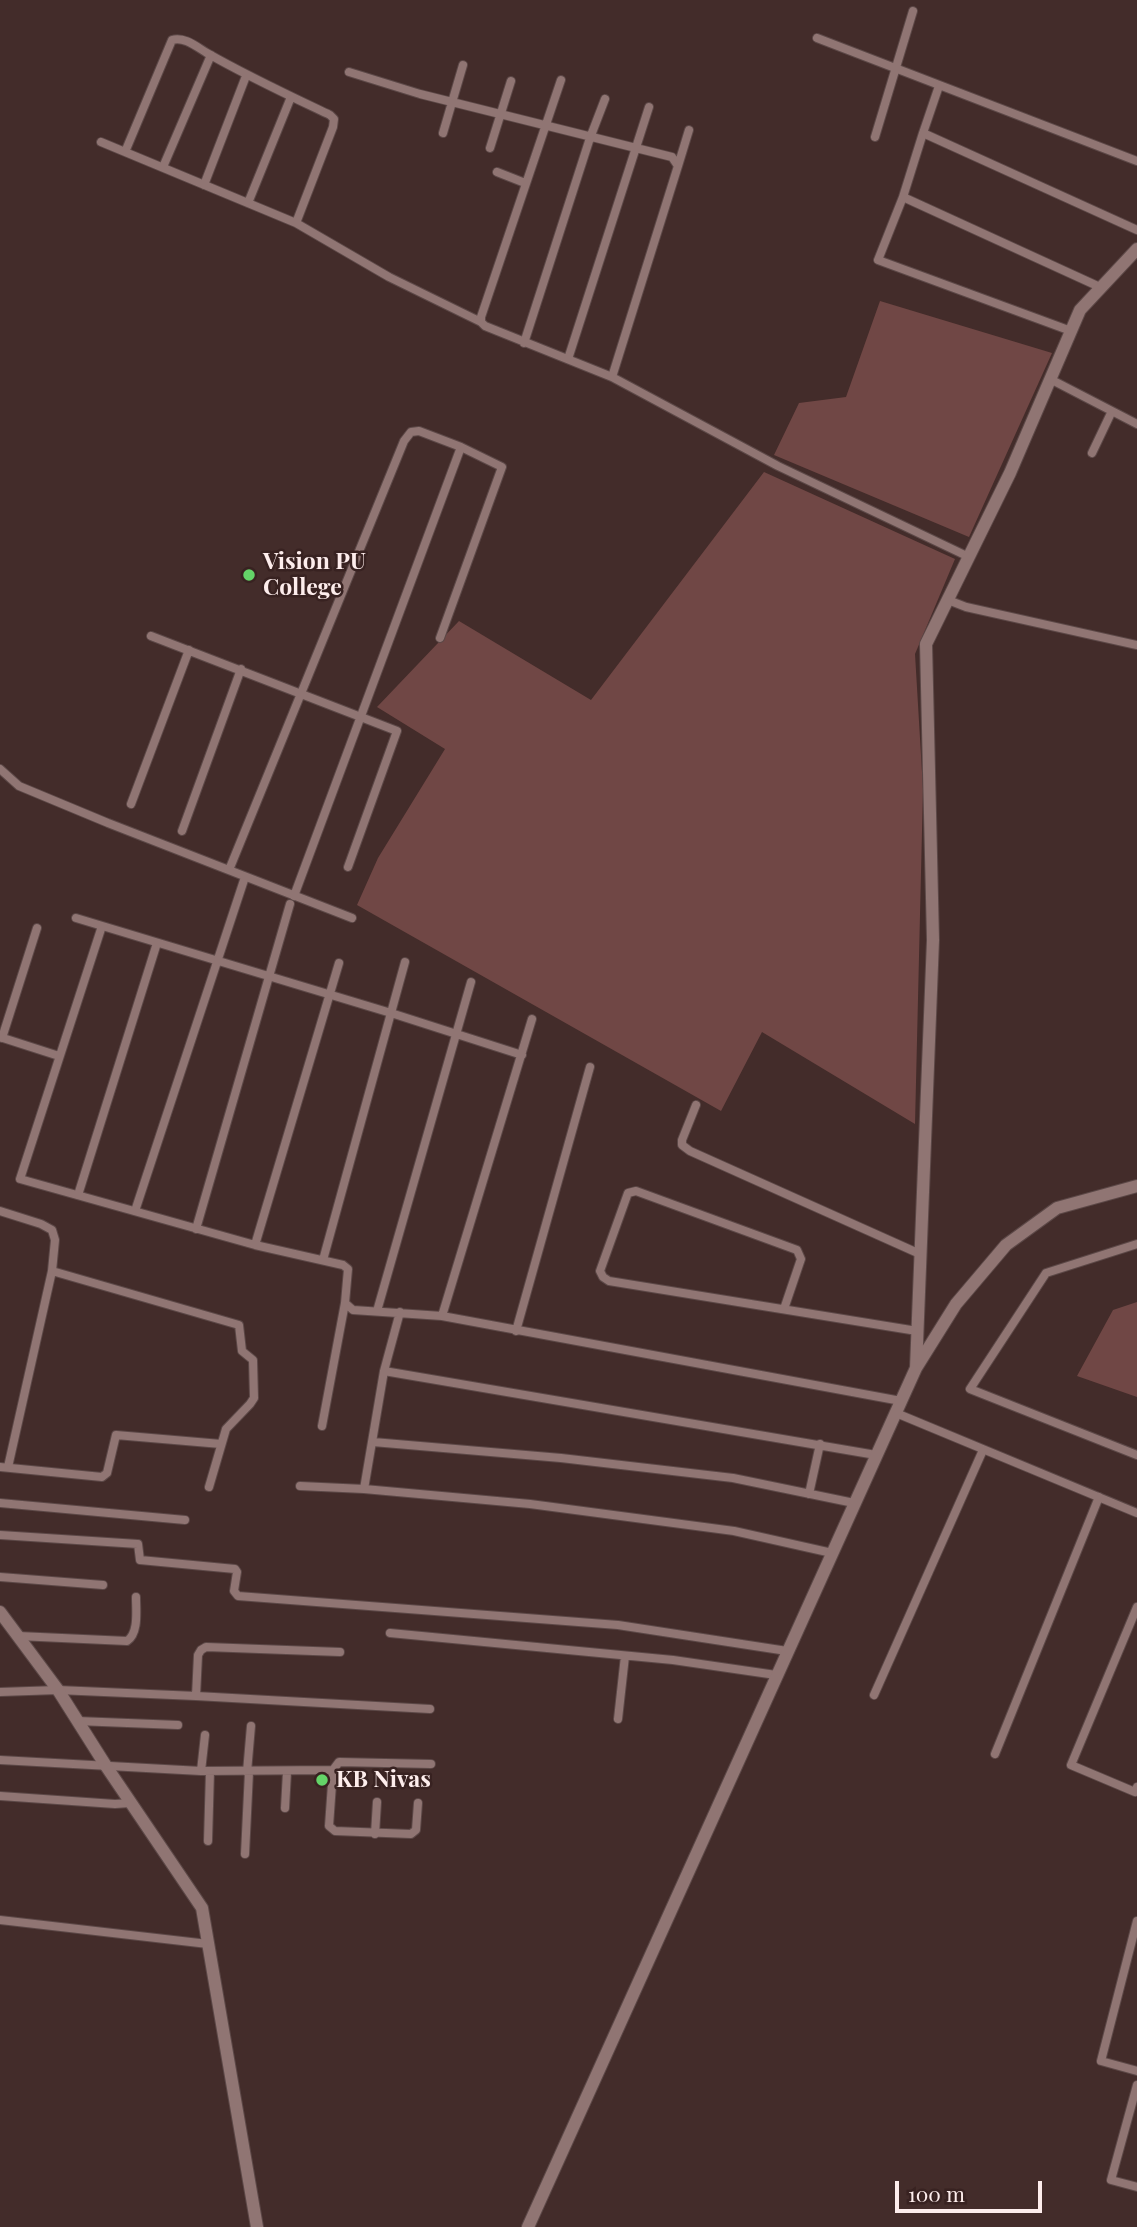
<!DOCTYPE html>
<html>
<head>
<meta charset="utf-8">
<style>
  body { margin:0 }
  #map { position:relative; width:1137px; height:2227px; overflow:hidden; background:#432c2a; font-family:"Playfair Display",serif }
  canvas { display:block }
  .scale { position:absolute; left:895px; top:2181px; width:147px; height:32px; box-sizing:border-box; border:4px solid #fdedec; border-top:0; padding-left:9px; font-size:21px; line-height:24px; white-space:nowrap; color:#fdedec; -webkit-text-stroke:5px #382221; paint-order:stroke }
</style>
</head>
<body>
<div id="map">
<canvas width="1137" height="2227"></canvas>
<div class="scale">100 m</div>
</div>
<script>
const ctx = document.querySelector('canvas').getContext('2d');
ctx.lineJoin = 'round';
function fill(path, color) {
  ctx.fillStyle = color;
  ctx.fill(path, 'evenodd');
}
function stroke(path, color, width, dash) {
  ctx.strokeStyle = color;
  ctx.lineWidth = width;
  ctx.lineCap = dash ? 'butt' : 'round';
  ctx.setLineDash(dash || []);
  ctx.stroke(path);
}
function drawText(font, color, halo, rows, align = 'center') {
  ctx.font = font + ' "Playfair Display",serif';
  ctx.lineWidth = 5;
  ctx.setLineDash([]);
  ctx.textBaseline = 'middle';
  ctx.strokeStyle = halo;
  ctx.fillStyle = color;
  for (const [text, x, y, turn = 0] of rows) {
    ctx.save();
    ctx.translate(x, y);
    ctx.rotate((+turn || 0) * Math.PI / 180);
    ctx.textAlign = isNaN(turn) ? turn : align;
    if (halo) ctx.strokeText(text, 0, 0);
    ctx.fillText(text, 0, 0);
    ctx.restore();
  }
}
const green = new Path2D(`
  M880,301L1052,353L969,537L774,455L799,403L846,397Z
  M764,472L955,559L915,654L923,789L915,1124L762,1032L721,1111L357,905L378,858L445,749L377,707L459,621L591,700Z
  M1137,1302V1397L1077,1376L1113,1310Z`);
const street = new Path2D(`
  M817,38L1137,161
  M349,72L420,94L672,157L678,166L612,377
  M561,80L481,317V322L485,326L612,377L778,466L969,557
  M443,133L463,65
  M923,133L939,86
  M875,137L913,11
  M101,142L296,223L389,277L481,322
  M490,148L511,81
  M125,152L172,40C184,36 197,47 207,53C247,76 288,95 330,115L334,119L333,127L296,223
  M678,166L689,130
  M163,167L211,55
  M497,172L525,183
  M204,185L246,76
  M903,197L1102,288
  M248,203L291,97
  M1071,331L878,260L903,197L923,133L1137,230
  M524,343L590,138L605,99
  M568,359L649,107
  M1050,379L1137,424
  M1092,453L1112,411
  M948,600L966,607L1137,645
  M151,636L397,731L348,867
  M440,638L502,467L461,447
  M0,769L19,786L108,823L352,918
  M131,804L189,650
  M182,831L241,669
  M229,870L404,441L411,432L419,431L461,447L294,896
  M76,918L391,1013L522,1055
  M102,926L20,1179L255,1245L343,1265L348,1269L345,1303L353,1310L442,1316L901,1401
  M0,1037L59,1056
  M2,1038L37,928
  M696,1105L682,1140V1145L690,1151L920,1254
  M78,1195L157,943
  M0,1211L41,1224L52,1230L55,1240L52,1271L8,1467
  M135,1211L245,877
  M196,1229L290,904
  M1137,1244L1046,1273L970,1389L1137,1455
  M255,1245L339,963
  M323,1260L405,962
  M52,1271L239,1325L242,1351L253,1360L254,1398L250,1404L226,1429L209,1487
  M784,1309L801,1259L797,1250L636,1191L628,1193L600,1271L603,1277L609,1281L917,1331
  M377,1311L471,982
  M442,1316L532,1019
  M516,1331L590,1067
  M384,1371L876,1455
  M896,1413L1137,1513
  M322,1426L345,1303
  M373,1442L561,1458L733,1478L854,1503
  M0,1467L102,1477L107,1473L116,1435L221,1444
  M300,1486L364,1489L530,1504L734,1531L832,1553
  M364,1489L384,1371L400,1312
  M809,1494L820,1444
  M0,1503L185,1520
  M0,1535L138,1544L140,1560L235,1569L237,1572L234,1591L238,1596L618,1625L787,1651
  M0,1577L103,1585
  M1137,1607L1071,1765L1135,1792L1137,1787
  M390,1633L673,1660L776,1675
  M18,1636L127,1641C139,1633 136,1611 136,1597
  M0,1692L58,1690L196,1696L198,1655L201,1650L206,1647L340,1652
  M874,1695L983,1450
  M196,1696L430,1709
  M618,1719L625,1656
  M77,1721L178,1725
  M995,1754L1099,1497
  M0,1760L201,1771L333,1770
  M201,1771L205,1735
  M247,1772L251,1726
  M0,1796L115,1804L130,1803
  M418,1803L416,1830L411,1834L335,1831L329,1826L333,1770L339,1762L431,1764
  M285,1808L287,1772
  M375,1834L377,1802
  M208,1841L210,1771
  M245,1854L249,1772
  M0,1920L208,1944
  M1137,1921L1101,2061L1137,2071
  M1137,2085L1111,2180L1137,2187`);
const secondary = new Path2D(`
  M916,1368L956,1304L1006,1245L1057,1208L1137,1186
  M0,1612L58,1690L106,1766L202,1908L257,2227
  M528,2227L916,1368L933,940L926,644L1010,473L1080,310L1137,249`);
const markers = [
  [249,575,7,"#64d468"],
  [322,1780,7,"#64d468"]
];
const poiNames = [
  ["Vision PU",263,562],
  ["College",263,588],
  ["KB Nivas",336,1780]
];
fill(green, '#704745');
stroke(street, '#5c4847', 10);
stroke(secondary, '#5c4847', 14);
stroke(street, '#907573', 8);
stroke(secondary, '#907573', 12);
for (const [x, y, r, color] of markers) {
  const dot = new Path2D();
  dot.arc(x, y, r, 0, 2 * Math.PI);
  ctx.fillStyle = color;
  ctx.fill(dot);
  stroke(dot, '#382221', 2.5);
}
drawText('bold 23px', '#fdedec', '#382221', poiNames, 'left');
</script>
</body>
</html>
